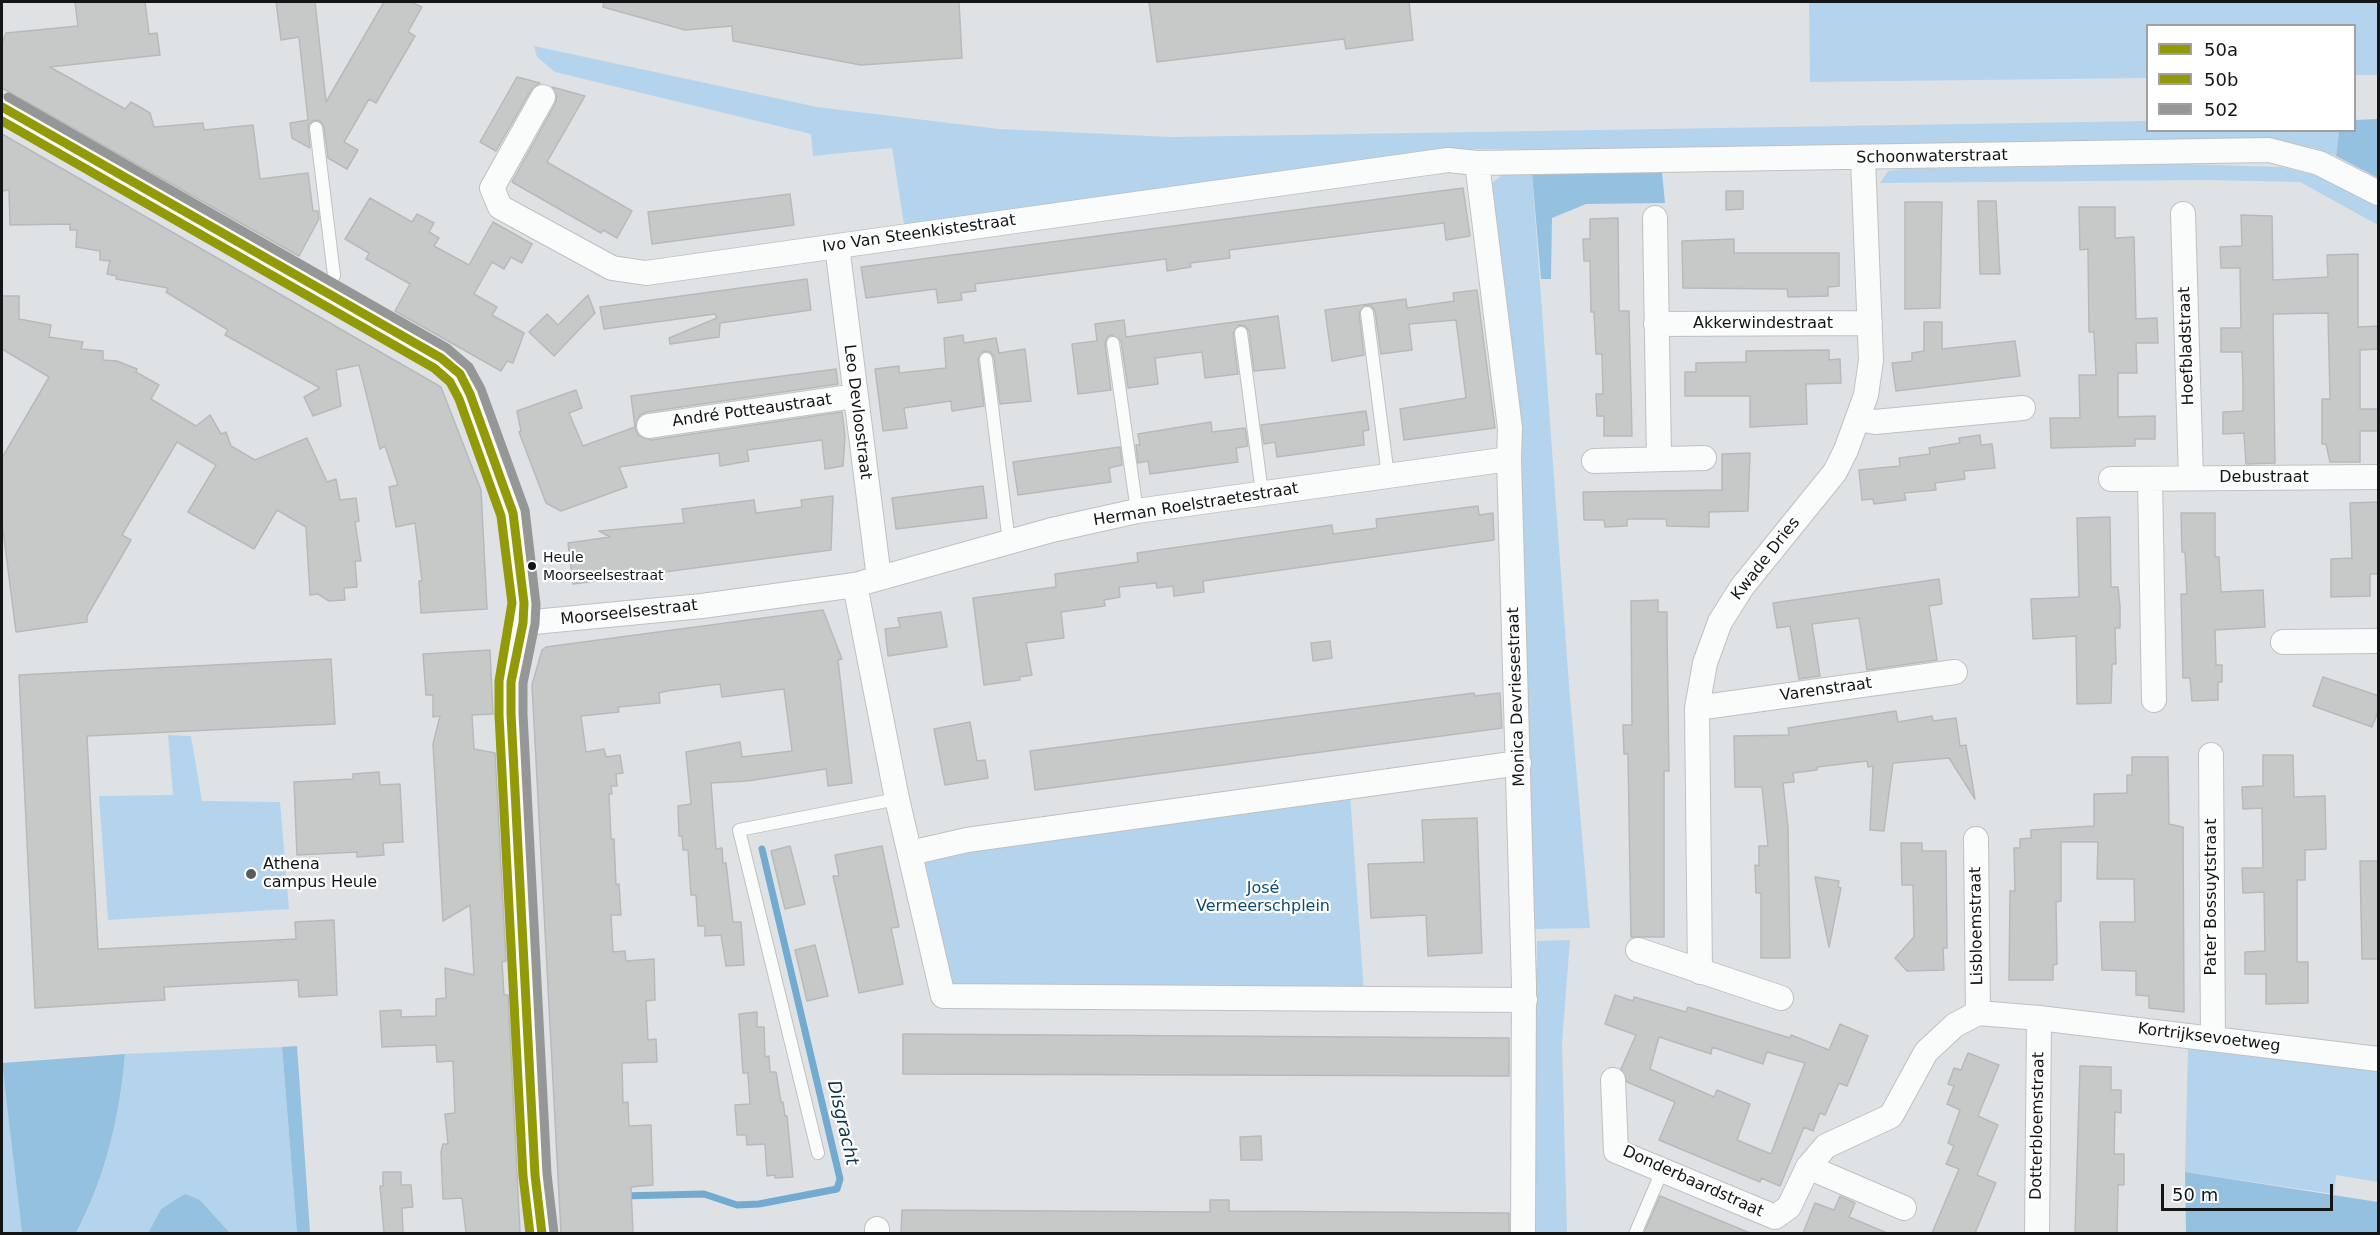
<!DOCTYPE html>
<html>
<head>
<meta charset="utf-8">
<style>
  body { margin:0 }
  #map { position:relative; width:2380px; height:1235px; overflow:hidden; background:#dfe2e4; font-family:"DejaVu Sans",sans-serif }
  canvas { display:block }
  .frame { position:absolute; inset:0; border:3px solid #131516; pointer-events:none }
  .legend { position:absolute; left:2146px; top:24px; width:210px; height:108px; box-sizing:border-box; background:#fff; border:2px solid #a1a1a2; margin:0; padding:8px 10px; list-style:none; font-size:18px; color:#131516 }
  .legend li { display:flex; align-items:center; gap:12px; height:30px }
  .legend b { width:30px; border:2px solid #a1a1a2 }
  .scale { position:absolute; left:2161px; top:1184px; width:172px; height:27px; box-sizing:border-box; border:3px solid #131516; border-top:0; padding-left:8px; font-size:18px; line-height:21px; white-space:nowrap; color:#131516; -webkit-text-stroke:4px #fff; paint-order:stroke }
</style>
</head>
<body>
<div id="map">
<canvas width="2380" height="1235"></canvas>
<div class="frame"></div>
<ul class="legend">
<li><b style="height:8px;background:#929a07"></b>50a</li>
<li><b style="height:8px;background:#929a07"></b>50b</li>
<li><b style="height:8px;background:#959696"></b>502</li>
</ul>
<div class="scale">50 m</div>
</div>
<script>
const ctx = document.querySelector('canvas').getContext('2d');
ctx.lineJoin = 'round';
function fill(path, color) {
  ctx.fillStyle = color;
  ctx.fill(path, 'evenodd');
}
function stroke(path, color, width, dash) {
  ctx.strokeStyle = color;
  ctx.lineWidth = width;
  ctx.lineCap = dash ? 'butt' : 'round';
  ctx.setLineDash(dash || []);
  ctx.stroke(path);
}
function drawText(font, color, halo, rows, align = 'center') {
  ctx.font = font + ' "DejaVu Sans",sans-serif';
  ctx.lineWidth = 4.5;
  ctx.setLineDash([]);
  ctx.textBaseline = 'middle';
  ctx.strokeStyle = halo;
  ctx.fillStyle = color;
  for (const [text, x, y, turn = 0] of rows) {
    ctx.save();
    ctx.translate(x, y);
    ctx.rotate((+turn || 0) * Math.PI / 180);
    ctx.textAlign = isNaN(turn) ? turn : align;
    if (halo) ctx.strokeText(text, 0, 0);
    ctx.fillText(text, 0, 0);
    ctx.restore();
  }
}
const green = new Path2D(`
  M1809,2H2378V75H2355L2354,26H2148L2147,78L1810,82Z
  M534,46L817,107L999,129L1172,137L2147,121L2148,130L2339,131L2336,156L2315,148L2244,138L1711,150L1455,149L904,224L892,148L813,156L811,134L555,72L537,57Z
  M2182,164L2281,167L2318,176L2378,206V225L2300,182L2206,180L1880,183L1888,171L1902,169Z
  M1532,173L1569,685L1590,928L1534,929L1520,487L1522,443L1491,184L1503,174Z
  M168,735L191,736L202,801L280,802L289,909L108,920L99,796L173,795Z
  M1350,794L1364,993L953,990L924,856Z
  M1570,940L1562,1043L1567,1233L1533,1234L1537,941Z
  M2,1032V1063L22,1233H2Z
  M282,1047L297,1233H230L200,1200L161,1209L148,1233L76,1234C105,1179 120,1116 125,1054Z
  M2188,1049L2378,1071V1182L2336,1175L2334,1194L2185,1172Z`);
const forest = new Path2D(`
  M2378,119V178L2336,156L2339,131L2354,130L2355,120Z
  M1662,172L1665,203L1586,204L1552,218L1551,279H1541L1532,173Z
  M297,1046L310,1232L319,1233H297L282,1047Z
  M125,1054C120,1116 105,1179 76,1233H22L2,1063Z
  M2185,1172L2378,1202V1233H2186Z
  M185,1194L200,1200L230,1233H148L161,1209Z`);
const stream = new Path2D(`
  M622,1196L704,1194L737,1205L759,1204L837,1189L840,1179L762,849`);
const building = new Path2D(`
  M75,2H145L149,34L157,33L160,55L50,67L125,109L131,102L140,107L150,113L154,127L203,123L204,130L253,125L260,179L308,173L313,211H318L319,219L299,256L2,88V43L6,33L78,26Z
  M276,2H315L326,102L384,2H410L422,7L408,32L415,36L376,103L369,99L344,142L358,150L347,169L328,158L324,127L320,121L314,120L308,125L310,148L292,138L290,123L308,120L299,37L281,40Z
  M604,2H959L962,58L861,65L733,41L732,26L685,30L603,7Z
  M1149,2H1409L1413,40L1346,49L1344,39L1157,62Z
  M517,77L540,83L531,90L496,151L480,142Z
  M552,87L585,96L547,162L632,211L617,238L603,230L601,233L512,182L555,104L557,96Z
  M2,134L441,387L481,490L487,609L421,613L419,581H422L415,523L396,527L389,487L398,485L385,446L380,449L359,365L336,370L341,406L313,416L304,397L320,388L225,335L228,330L166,292L168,288L116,279L117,276L107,274L110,261L100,260V251L76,247L77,230H70V224L10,225L9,190L2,191Z
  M1463,188L1470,236L1446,240L1444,223L1229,250L1230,258L1190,263L1191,267L1167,271L1166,259L975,284L976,291L961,293L962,300L938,303L936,289L866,298L861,267Z
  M1726,191H1743V209L1726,210Z
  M790,194L794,225L652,244L648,212Z
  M370,198L412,222L417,214L434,223L429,232L439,238L434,246L469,265L493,222L532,244L522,263L511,257L504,269L492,262L474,294L497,307L492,315L524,333L513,363L507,361L501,371L395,311L410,284L366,259L369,253L345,239Z
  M1978,201H1996L2000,274H1980Z
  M1905,202H1942L1940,308L1905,309Z
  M2079,207H2115V238L2134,237L2136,319L2157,318L2158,343H2136L2137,373H2118V417L2155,416V439H2135V446L2051,448L2050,418H2080L2079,375H2096L2094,332H2089L2088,249L2080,250Z
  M2241,215L2272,216L2273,280L2328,277L2327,255L2358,254V327L2379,326V349L2360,350V409H2379V431H2360V462H2330L2326,444H2322V399H2330L2328,313L2273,314L2275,463L2246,464L2244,433L2223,434V412L2243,411V382L2242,352H2221V328H2241L2240,268H2221L2220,247L2242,246Z
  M1618,218L1619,311H1629L1632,436H1604V416H1597L1596,394H1603L1602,354H1596L1594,312H1591L1590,261H1584L1583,239H1590V219Z
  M1734,239V253H1839V286L1828,287V296L1788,297L1787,289L1683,288L1682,241Z
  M807,279L811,310L720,323L719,337L670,344L669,338L717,318L715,314L604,329L600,307Z
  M1477,290L1495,428L1404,440L1400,409L1466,398L1456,320L1409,324L1412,350L1381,354L1375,311L1371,306L1365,305L1359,313L1364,355L1332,361L1325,310L1406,299L1407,308L1454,301L1453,293Z
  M588,295L595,313L554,356L529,332L547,314L558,325Z
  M2,296H19V319L51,325L49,337L83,342L81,349L103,351V360L117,361L137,369L136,372L159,385L151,399L196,426L210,415L221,434L226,432L231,446L255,460L307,438L327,482L336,479L340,500L356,498L359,521L355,522L361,561H355L357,587L344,588L345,600L329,601L318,594L310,595L306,527L277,510L254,549L188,512L216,465L177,442L122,535L131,540L87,616V622L16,632L2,522V458L49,377L2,349Z
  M1278,316L1285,368L1254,371L1249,331L1245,326L1239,325L1233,333L1238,374L1205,378L1202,352L1155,358L1158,384L1128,388L1121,341L1112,335L1107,337L1105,344L1111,390L1078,394L1072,344L1097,341L1095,324L1124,320L1126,337Z
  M1924,322H1942V349L2015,341L2020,376L1896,391L1892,363L1912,361V353L1924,351Z
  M963,335L964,343L996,338L999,353L1025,349L1031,401L1000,404L994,357L990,352L984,351L978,359L984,406L952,411L951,401L904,408L907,428L883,431L875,369L899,366V373L946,368L944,338Z
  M1829,350V360L1840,359L1841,383L1806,384L1807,424L1750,427V396H1685V372H1696V363L1746,362V351Z
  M836,369L838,384L647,412L640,415L635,427L638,435L651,440L842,412L845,436L843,466L825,469L822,440L747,450L749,461L720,466L719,453L619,467L627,487L561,511L546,503L519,432L521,431L517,411L576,390L582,408L569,413L583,446L635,427L631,396Z
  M1366,411L1369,430L1363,431L1364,445L1277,457L1275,442L1264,444L1261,425Z
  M1211,422L1212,432L1245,428L1248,446L1236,448L1238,462L1150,474L1148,461L1138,463L1136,445H1140L1138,434Z
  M1980,435L1981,445L1992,444L1995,468L1964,471L1965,479L1935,483L1936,490L1904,493L1906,500L1874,504L1873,499L1862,500L1859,470L1900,466L1899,458L1930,454L1929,448L1960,443L1959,438Z
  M1120,447L1122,465L1109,468L1111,482L1018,495L1013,462Z
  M1750,453L1748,511L1709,512V527L1667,526L1666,519H1627V526L1605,527L1604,520H1584L1583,492L1722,490V454Z
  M983,486L987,518L896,529L892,498Z
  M833,496L831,550L573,584L568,543L610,537L599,531L684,523L682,509L754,500L756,513L802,507L801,500Z
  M2379,502V574H2370V596L2331,597V559L2352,558L2350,503Z
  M1478,506L1479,515L1493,513L1494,540L1203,581L1204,592L1174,596L1173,586L1157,588L1156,583L1119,587L1120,597L1104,600L1105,606L1061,612L1064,638L1026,643L1032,675L1019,677L1020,680L984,685L973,598L1056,587L1055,574L1138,562L1137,553L1332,525L1333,534L1377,528L1376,519Z
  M2181,513H2215V557H2219L2221,592L2263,590L2265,627L2215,630L2216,665H2222V682H2218V700L2192,701L2190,678H2183L2181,594H2187L2185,552H2182Z
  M2110,517L2111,587H2118L2120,606V628H2115L2116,664H2112L2111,703L2077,704L2076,636L2033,639L2031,599L2079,597L2077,518Z
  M1939,579L1942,604L1929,606L1937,660L1867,670L1859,618L1812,624L1820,676L1799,679L1790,626L1777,628L1773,603Z
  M1658,600V612H1667V632L1669,771H1664V937H1631L1628,754H1624L1623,725H1632L1631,601Z
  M823,610L842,659L838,660L852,783L828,786L826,769L747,781L711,783L716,849L722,848L723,863H726L733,922H741L744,965L726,966L721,935L705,936V926H698L696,895H691L688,850H683L682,836H679L678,806L691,804L686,752L740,742L742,757L792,751L784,689L722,697L720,684L667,691L659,693L660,703L618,707L619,712L581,716L586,752L604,749L606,757L620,755L623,773L616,774L617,786H611L612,794H609L611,839H614L616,885L619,884L621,915H611L613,952L625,951L626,961L654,959L655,1000L646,1001L648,1040L656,1039L657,1062L622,1063L623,1103L628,1102L629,1126L651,1125L653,1185L631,1187L633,1233H561L532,685L542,650L546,647Z
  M941,612L947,647L888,656L885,629L900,627L898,618Z
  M1330,641L1332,658L1313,661L1311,643Z
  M490,650L493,714L472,715L474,749L495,753L506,961L502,962L504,995H508L520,1233H466L462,1198L443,1199L441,1152L443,1144H448L445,1114L455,1113L453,1061L437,1062L436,1045L382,1047L380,1011L401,1010V1017L436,1016V999L446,998L445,968L474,975L470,905L443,921L433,744L440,716L433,717V695H426L423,654Z
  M331,659L335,724L87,736L98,949L296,939L295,922L334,920L337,995L299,997L298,980L164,987L165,1000L35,1008L19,675Z
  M2323,677L2379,696V709L2372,727L2313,706Z
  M1474,693L1475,696L1500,693L1502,728L1035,790L1030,751Z
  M1896,711L1898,722L1932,716L1933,721L1956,718L1960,746L1966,745L1975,799L1949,758L1893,763L1884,831L1870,830L1873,766L1868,767L1867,761L1817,767V770L1793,773L1794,782L1783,783L1788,827L1790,958H1761V893H1756L1755,865L1759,866V846H1768L1762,787H1735L1734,736L1789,735L1788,728Z
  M970,722L977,761L985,760L988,778L945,785L934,729Z
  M2263,755H2293L2294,797L2325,796L2326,849L2305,850V880H2297V962H2308V1003L2266,1004V974H2245V952L2265,951L2264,892L2243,893L2242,868H2263L2262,808L2243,809L2242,787L2263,786Z
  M2132,757H2168L2169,824L2183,827L2184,1012L2149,1008V996L2136,995V971L2102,970L2100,922H2135L2134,879H2097L2098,842H2061V901L2056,902L2057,964L2053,965V980H2009L2010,891H2015L2014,848H2020V839L2031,838V830L2094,826V794L2127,793V775H2132Z
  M379,772L380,785L400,784L403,842L383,843L384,855L357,857V852L297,855L294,782L353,779V774Z
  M1477,818L1482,953L1428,956L1426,915L1371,918L1368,864L1424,862L1422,820Z
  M1901,843H1922V851H1946L1947,948H1943L1944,970L1907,971L1895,958L1914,937L1913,885H1902Z
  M790,846L805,904L785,909L771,851Z
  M882,846L899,927L891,928L903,984L859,993L833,876H839L835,855Z
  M2360,861H2379V959H2362Z
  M1815,877L1839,881L1838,887L1841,888L1829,947Z
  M815,945L828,996L807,1001L795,950Z
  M1615,995L1633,1001L1634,997L1686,1012L1688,1007L1790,1038L1791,1035L1829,1050L1840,1024L1868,1036L1847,1086L1839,1083L1825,1115L1820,1113L1813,1131L1804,1127L1780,1186L1761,1178L1760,1182L1659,1140L1675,1102L1627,1082L1621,1069L1636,1035L1605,1024ZM1659,1037L1711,1054L1712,1047L1763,1064L1767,1052L1805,1063L1771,1154L1737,1140L1750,1104L1717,1090L1714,1097L1650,1069Z
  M757,1012V1027H764L765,1057L769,1056L770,1072H776L781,1102H783L785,1116H787L793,1177L775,1178V1175L767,1176L765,1144L747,1145L746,1135H737L735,1105L750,1104L748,1073H743L739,1014Z
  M903,1034L1509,1038V1076L903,1074Z
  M1968,1053L1999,1065L1978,1116L1998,1125L1977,1175L1996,1183L1975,1233H1932L1959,1169L1946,1164L1954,1146L1948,1143L1960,1110L1947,1104L1954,1086L1948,1084L1954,1068L1961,1070Z
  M2080,1066L2111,1067V1090H2121V1113L2115,1112L2114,1154H2124V1185H2118L2117,1233H2075Z
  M1261,1136L1262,1160H1241L1240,1137Z
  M383,1172H401V1185H411L413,1207L402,1208L403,1233H384L380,1186H383Z
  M1660,1196L1750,1233H1644Z
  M1840,1196L1855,1203L1849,1217L1887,1233H1803L1815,1203L1834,1210Z
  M1210,1200H1229V1211L1509,1213V1233H901L902,1210L1210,1212Z`);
const lane = new Path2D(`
  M316,128L334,275L327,292
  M1367,313L1388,476
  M1241,333L1262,493
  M1113,343L1137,511
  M986,359L1009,542
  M818,1153L739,830L897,799
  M1635,1234L1662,1171`);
const street = new Path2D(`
  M543,97L492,188L500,207L612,268L646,273L1448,160L1477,163L2269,150L2319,163L2378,193
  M2,107L441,358L460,374L470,394L513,513L524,603L523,623L511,682V714L535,1175L542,1234
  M1477,163L1510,428L1509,459L1524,985L1523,1234
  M2183,214L2191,478
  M1655,218L1659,458
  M837,246L879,578
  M1656,324L1870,323
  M1859,419L1875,422L2023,408
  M649,426L855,396
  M1594,461L1704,458
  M2111,479L2378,477
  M2150,479L2154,700
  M855,585L897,799L943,996L1525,1000
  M523,623L702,606L855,585L1052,530L1137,511L1509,459
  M2283,642L2378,641
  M1697,708L1955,672
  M2211,755L2213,1038
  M1976,839L1978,1013
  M910,853L967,840L1519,763
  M1638,950L1781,998
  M1700,972L1697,708L1705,663L1720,622L1742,587L1835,472L1846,450L1866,395L1871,360L1863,158
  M1613,1080L1616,1151L1775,1217L1789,1207L1808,1167L1826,1146L1891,1116L1926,1052L1955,1025L1978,1013L2039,1018L2378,1059
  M1808,1167L1904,1208
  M877,1229V1234
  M2037,1234L2039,1018`);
const bus1 = new Path2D(`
  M2,107L441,358L460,374L470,394L513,513L524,603L523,623L511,682V714L535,1175L542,1234`);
const bus2 = new Path2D(`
  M2,121L434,368L450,382L459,399L501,516L512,603L499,681V715L523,1176L530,1234`);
const bus3 = new Path2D(`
  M8,97L447,348L469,367L481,389L525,510L536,604L535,624L523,683V714L547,1174L554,1233`);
const markers = [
  [532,566,5,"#131516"],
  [251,874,6,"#5a5d5e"]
];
const busNames = [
  ["Heule",543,558],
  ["Moorseelsestraat",543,576]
];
const streetNames = [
  ["Schoonwaterstraat",1932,157,-1],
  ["Ivo Van Steenkistestraat",919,234,-8],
  ["Akkerwindestraat",1763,324],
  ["Hoefbladstraat",2187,346,-92],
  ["André Potteaustraat",752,411,-8],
  ["Leo Devloostraat",857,412,83],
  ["Debustraat",2264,478],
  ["Herman Roelstraetestraat",1196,505,-9],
  ["Kwade Dries",1766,559,-52],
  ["Moorseelsestraat",629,613,-6],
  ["Varenstraat",1826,690,-8],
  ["Monica Devriesestraat",1517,697,-92],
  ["Pater Bossuytstraat",2212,897,-90],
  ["Lisbloemstraat",1977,926,-91],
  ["Kortrijksevoetweg",2209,1038,7],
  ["Dotterbloemstraat",2038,1126,-89],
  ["Donderbaardstraat",1693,1182,24]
];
const poiNames = [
  ["Athena",263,865],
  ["campus Heule",263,883]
];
const parkNames = [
  ["José",1263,889],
  ["Vermeerschplein",1263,907]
];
const waterNames = [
  ["Disgracht",842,1123,77]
];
fill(green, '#b4d4ed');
fill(forest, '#95c1e0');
stroke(stream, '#72aad0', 7);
fill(building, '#c7c9c9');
stroke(building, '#b8b9ba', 1.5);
stroke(lane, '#bfc0c2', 14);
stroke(street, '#bfc0c2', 26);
stroke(lane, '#fafbfb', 12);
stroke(street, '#fafbfb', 24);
stroke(bus1, '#929a07', 9);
stroke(bus2, '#929a07', 9);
stroke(bus3, '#959696', 9);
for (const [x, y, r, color] of markers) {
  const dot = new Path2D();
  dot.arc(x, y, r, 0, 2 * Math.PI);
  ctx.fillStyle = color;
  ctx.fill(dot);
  stroke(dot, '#fff', 2);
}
drawText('14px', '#131516', '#fff', busNames, 'left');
drawText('16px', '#131516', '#fff', streetNames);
drawText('16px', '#131516', '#fff', poiNames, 'left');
drawText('16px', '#0e4a6e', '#fff', parkNames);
drawText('italic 18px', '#13354b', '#fff', waterNames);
</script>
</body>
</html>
